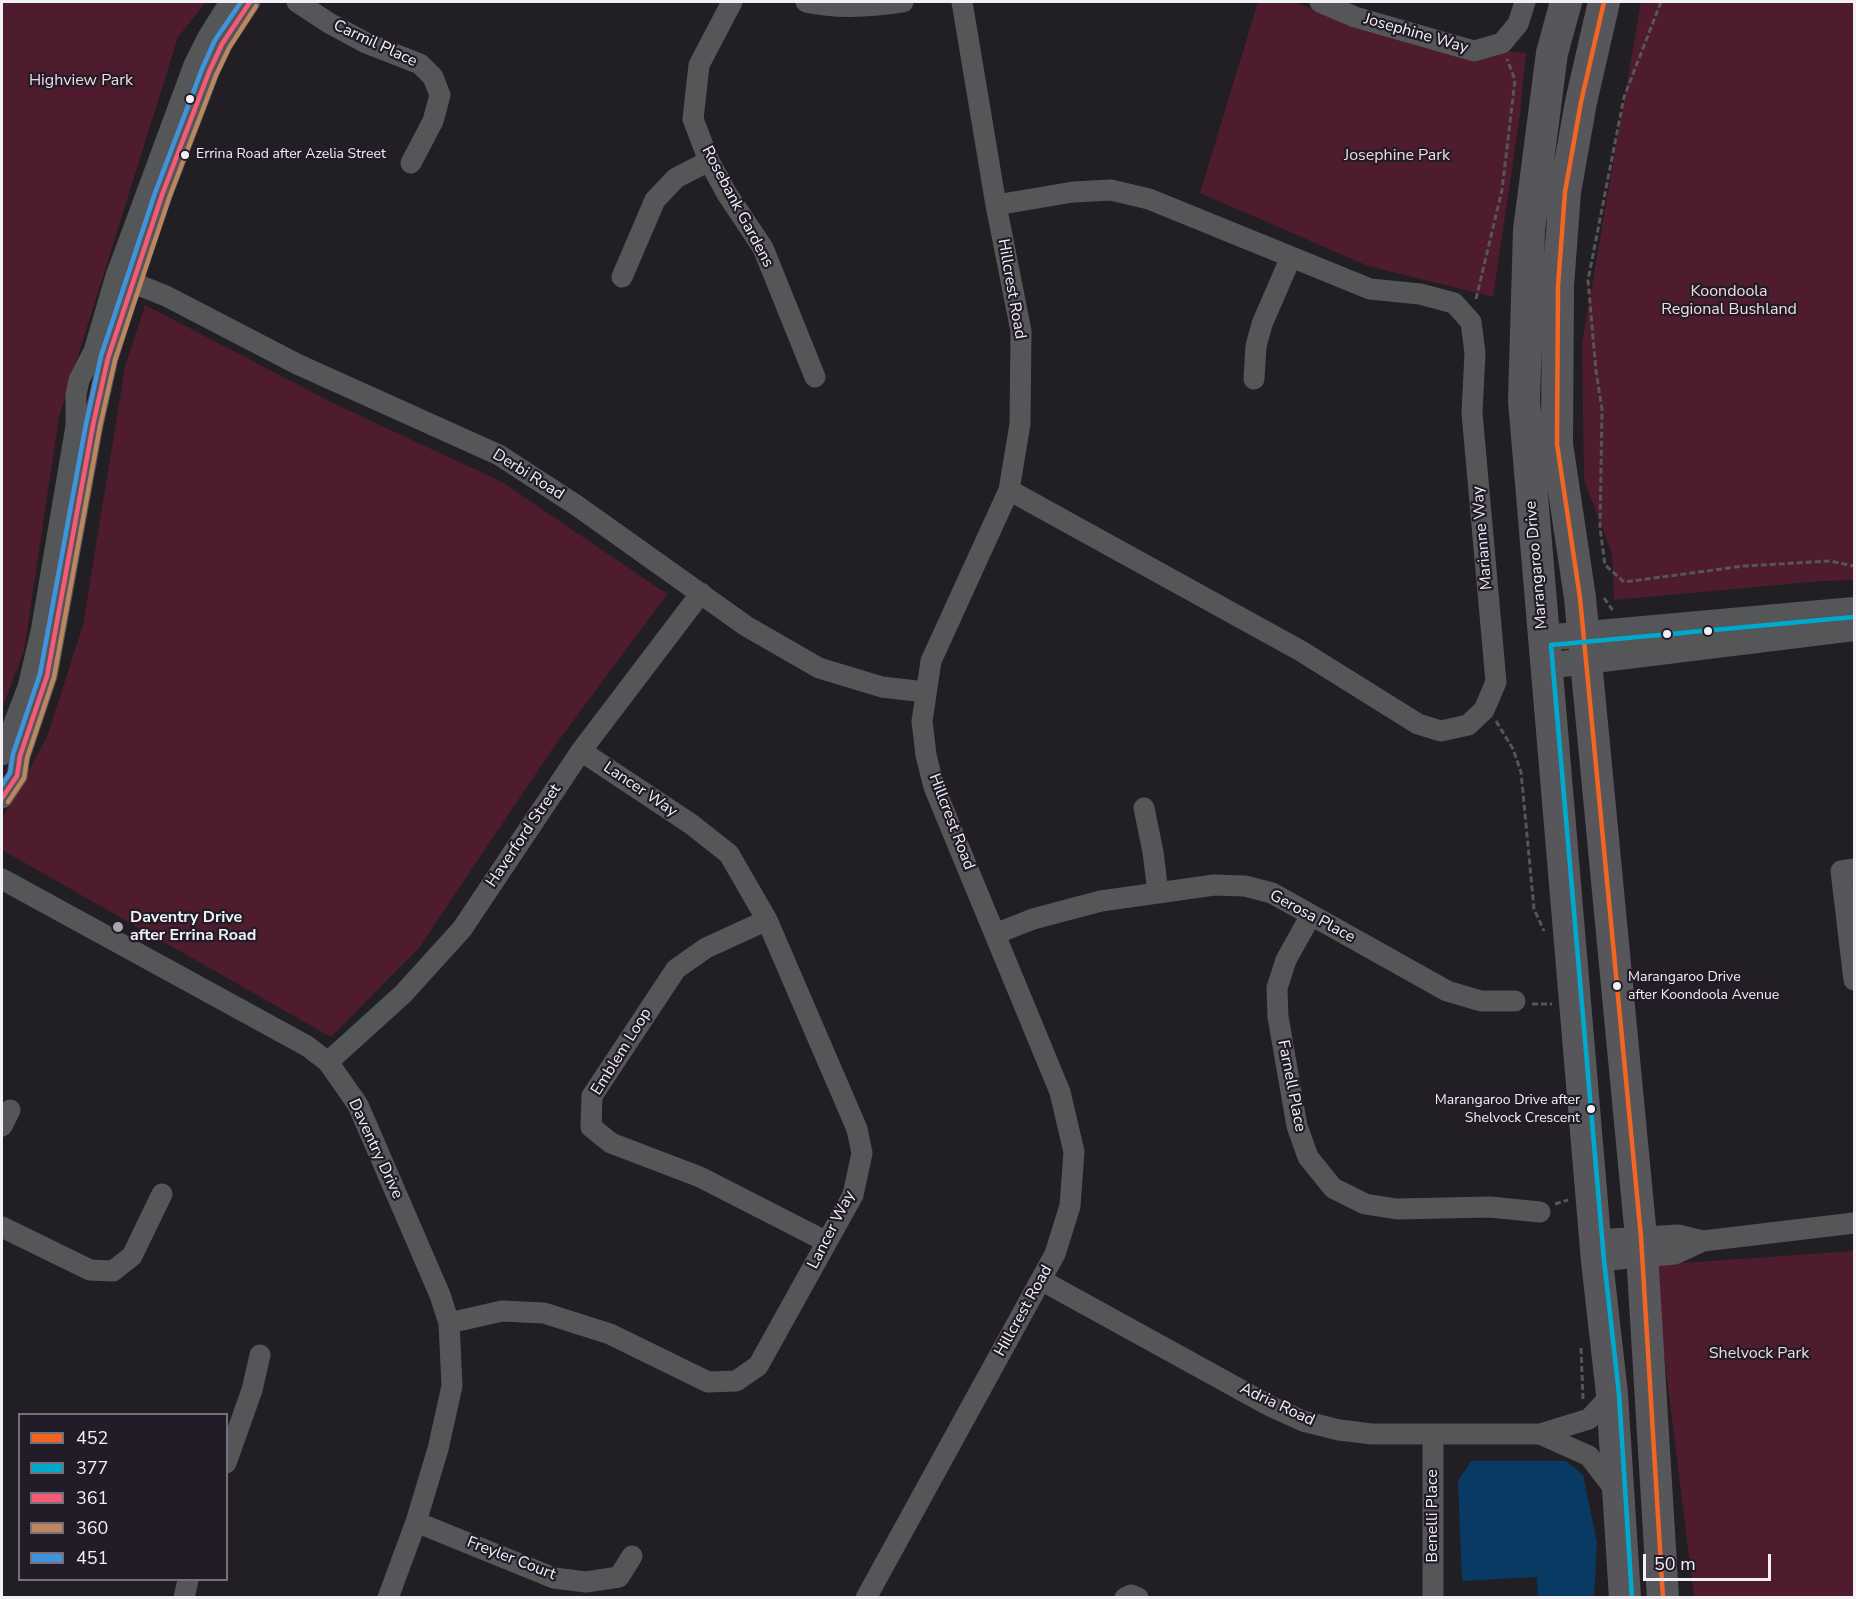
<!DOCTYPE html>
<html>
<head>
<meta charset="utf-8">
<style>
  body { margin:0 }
  #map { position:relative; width:1856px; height:1599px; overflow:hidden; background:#211f24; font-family:"Nunito Sans",sans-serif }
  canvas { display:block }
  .frame { position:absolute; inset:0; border:3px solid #f2eff7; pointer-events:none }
  .legend { position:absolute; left:18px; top:1413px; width:210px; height:168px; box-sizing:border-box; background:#211c27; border:2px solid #75707a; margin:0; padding:8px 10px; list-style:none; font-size:18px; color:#f2eff7 }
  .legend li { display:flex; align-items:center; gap:12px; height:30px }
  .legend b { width:30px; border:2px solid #75707a }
  .scale { position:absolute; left:1643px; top:1554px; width:128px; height:27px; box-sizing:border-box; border:3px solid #f2eff7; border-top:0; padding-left:8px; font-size:18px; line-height:21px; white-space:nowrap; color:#f2eff7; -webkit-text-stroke:4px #211c27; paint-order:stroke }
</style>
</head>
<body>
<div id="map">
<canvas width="1856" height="1599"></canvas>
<div class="frame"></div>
<ul class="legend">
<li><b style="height:8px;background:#f26522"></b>452</li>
<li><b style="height:8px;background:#00a9ce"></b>377</li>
<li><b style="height:8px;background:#f75a77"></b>361</li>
<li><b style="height:8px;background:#bb8660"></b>360</li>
<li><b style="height:8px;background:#4094de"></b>451</li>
</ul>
<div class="scale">50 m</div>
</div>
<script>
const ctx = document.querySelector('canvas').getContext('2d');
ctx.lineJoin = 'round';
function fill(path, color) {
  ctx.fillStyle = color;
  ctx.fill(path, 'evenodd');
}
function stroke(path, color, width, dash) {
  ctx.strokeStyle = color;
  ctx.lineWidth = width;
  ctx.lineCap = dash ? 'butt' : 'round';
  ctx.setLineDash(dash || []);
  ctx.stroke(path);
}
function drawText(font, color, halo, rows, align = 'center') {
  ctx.font = font + ' "Nunito Sans",sans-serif';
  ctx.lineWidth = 4.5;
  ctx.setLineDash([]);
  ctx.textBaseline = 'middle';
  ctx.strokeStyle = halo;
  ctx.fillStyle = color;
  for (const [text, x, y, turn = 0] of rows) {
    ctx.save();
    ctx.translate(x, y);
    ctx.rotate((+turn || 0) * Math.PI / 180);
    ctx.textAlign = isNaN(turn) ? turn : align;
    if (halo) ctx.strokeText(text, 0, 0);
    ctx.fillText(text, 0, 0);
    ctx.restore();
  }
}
const green = new Path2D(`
  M2,2H206L178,37L59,417L24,651L2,708Z
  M1258,2H1295L1348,24L1504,51L1526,53L1520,115L1493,297L1368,266L1200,193Z
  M1641,2H1854V580L1822,581L1614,600L1612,553L1584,480L1582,343Z
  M145,305L337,405L502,482L667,594L551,751L419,948L331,1037L2,850V819L47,737L83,625L125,367Z
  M1854,1251V1597H1694L1653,1265Z`);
const water = new Path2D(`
  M1471,1461H1566L1583,1475L1597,1542L1594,1597H1538L1537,1577L1462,1581L1458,1481Z`);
const path = new Path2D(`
  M1661,2L1624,97L1588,280L1596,371L1602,409L1600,528L1605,565L1624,582L1744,566L1830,561L1854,566
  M1476,299L1502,190L1515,80L1507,59
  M1604,598L1614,612
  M1496,721L1513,749L1521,772L1534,909L1544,931
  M1532,1004H1552
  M1555,1204L1568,1200
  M1581,1348L1583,1399`);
const minor = new Path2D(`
  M297,2L329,23L366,43L420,64L433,77L440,95L433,121L411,163
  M732,2L699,65L693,119L709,161L727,194L763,248L815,377
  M806,2C837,9 871,7 903,2
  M1320,2L1355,17L1474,51L1502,43L1518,24L1525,2
  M996,205L1073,192L1111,190L1149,199L1370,289L1420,294L1454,303L1471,322L1475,353L1472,413L1496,682L1484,710L1468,725L1441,731L1418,724L1301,651L1009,490
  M116,276L166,296L297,364L499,455L576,505L746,626L819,668L882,687L925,692
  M622,277L655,200L676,178L709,161
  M1254,379L1256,346L1262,324L1291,257
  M2,755L28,687L41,632L76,426V395L79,380L94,351L116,276L194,65L208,37L230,2
  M2,798L17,776L20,756L47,676L93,425L108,358L132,282L162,195L209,72L222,44L250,2
  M1144,808L1153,852L1158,893
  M1854,869L1841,871L1854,980
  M2,879L307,1046L328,1062L358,1105L440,1295L449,1323L452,1386L438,1449L416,1522L388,1598
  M1311,915L1286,960L1277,988L1278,1017L1297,1126L1308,1157L1333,1188L1365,1204L1397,1209L1490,1207L1540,1212
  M767,920L706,948L676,969L592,1096L591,1127L611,1143L700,1177L827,1242
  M995,934L1033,919L1101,901L1214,885L1245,886L1272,893L1447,991L1481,1001H1515
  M328,1062L403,994L462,929L581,751L701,593
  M2,1126L10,1110
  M2,1227L90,1270L113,1271L132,1256L162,1194
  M1596,1240L1678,1235L1703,1241
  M1597,1261L1675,1254L1703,1241L1854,1223
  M1041,1280L1270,1406L1303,1421L1339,1430L1372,1434H1540L1589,1419L1612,1394
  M449,1323L502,1311L544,1313L610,1334L708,1382L736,1381L758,1366L853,1195L862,1153L857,1129L767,920L729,854L691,824L581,751
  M1433,1434V1598
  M1540,1434L1589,1456L1618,1494
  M226,1463L252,1390L260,1355
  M416,1522L554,1578L586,1582L619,1577L632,1556
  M184,1598L188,1580
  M866,1598L1055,1254L1070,1206L1074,1152L1060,1092L934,787L926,755L922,721L931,661L1009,490L1020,424L1021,331L996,205L962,2
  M1125,1598L1131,1595L1138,1598`);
const tertiary = new Path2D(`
  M1543,638L1854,610
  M1546,666L1854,628`);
const primary = new Path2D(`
  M1566,2L1552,53L1529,230L1524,401L1597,1261L1612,1394L1625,1598
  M1604,2L1581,102L1565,192L1558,286L1557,444L1580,598L1641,1237L1663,1598`);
const bus1 = new Path2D(`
  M1604,2L1581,102L1565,192L1558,286L1557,444L1580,598L1641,1237L1663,1598`);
const bus2 = new Path2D(`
  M1632,1598L1619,1394L1604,1260L1551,645L1854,617`);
const bus3 = new Path2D(`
  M2,798L17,776L20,756L47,676L93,425L108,358L162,195L209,72L222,44L250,2`);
const bus4 = new Path2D(`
  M8,802L24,778L27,758L54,677L100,426L115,360L169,198L216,75L229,48L256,6`);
const bus5 = new Path2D(`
  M2,785L10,773L13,754L40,674L86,424L101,356L155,193L202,69L215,40L241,2`);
const markers = [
  [190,99,5,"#f2eff7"],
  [185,155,5,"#f2eff7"],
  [1708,631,5,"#f2eff7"],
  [1667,634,5,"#f2eff7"],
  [118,927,6,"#a9a6ad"],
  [1617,986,5,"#f2eff7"],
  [1591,1109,5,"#f2eff7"]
];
const busNames = [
  ["Errina Road after Azelia Street",196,155],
  ["Marangaroo Drive",1628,978],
  ["after Koondoola Avenue",1628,996],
  ["Marangaroo Drive after",1580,1101,"right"],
  ["Shelvock Crescent",1580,1119,"right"]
];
const streetNames = [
  ["Josephine Way",1416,34,16],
  ["Carmil Place",375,44,25],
  ["Rosebank Gardens",737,207,62],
  ["Hillcrest Road",1011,289,80],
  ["Derbi Road",528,475,32],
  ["Marianne Way",1483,538,-95],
  ["Marangaroo Drive",1537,565,-95],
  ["Lancer Way",640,790,34],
  ["Hillcrest Road",951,822,69],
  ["Haverford Street",524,836,-56],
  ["Gerosa Place",1312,917,28],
  ["Emblem Loop",622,1052,-58],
  ["Farnell Place",1291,1086,79],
  ["Daventry Drive",375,1149,65],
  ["Lancer Way",832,1230,-63],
  ["Hillcrest Road",1024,1311,-61],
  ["Adria Road",1277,1405,25],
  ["Benelli Place",1433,1516,-90],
  ["Freyler Court",511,1559,21]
];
const parkNames = [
  ["Highview Park",81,81],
  ["Josephine Park",1397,156],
  ["Koondoola",1729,292],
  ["Regional Bushland",1729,310],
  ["Shelvock Park",1759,1354]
];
const poiNames = [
  ["Daventry Drive",130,918],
  ["after Errina Road",130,936]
];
fill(green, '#4e1c2c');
fill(water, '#083a64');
stroke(path, '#565558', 3, [6, 3]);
stroke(minor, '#555658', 21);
stroke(tertiary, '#555658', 26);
stroke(primary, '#57565a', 32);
stroke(bus1, '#f26522', 4.5);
stroke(bus2, '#00a9ce', 4.5);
stroke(bus3, '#f75a77', 4.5);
stroke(bus4, '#bb8660', 4.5);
stroke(bus5, '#4094de', 4.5);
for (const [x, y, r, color] of markers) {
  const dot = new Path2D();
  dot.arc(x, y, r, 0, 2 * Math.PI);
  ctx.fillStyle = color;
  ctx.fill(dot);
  stroke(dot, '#211c27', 2);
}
drawText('14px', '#f2eff7', '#211c27', busNames, 'left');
drawText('16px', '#f2eff7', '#211c27', streetNames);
drawText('16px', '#f4dadf', '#211c27', parkNames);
drawText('bold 16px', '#f2eff7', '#211c27', poiNames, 'left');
</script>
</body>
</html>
